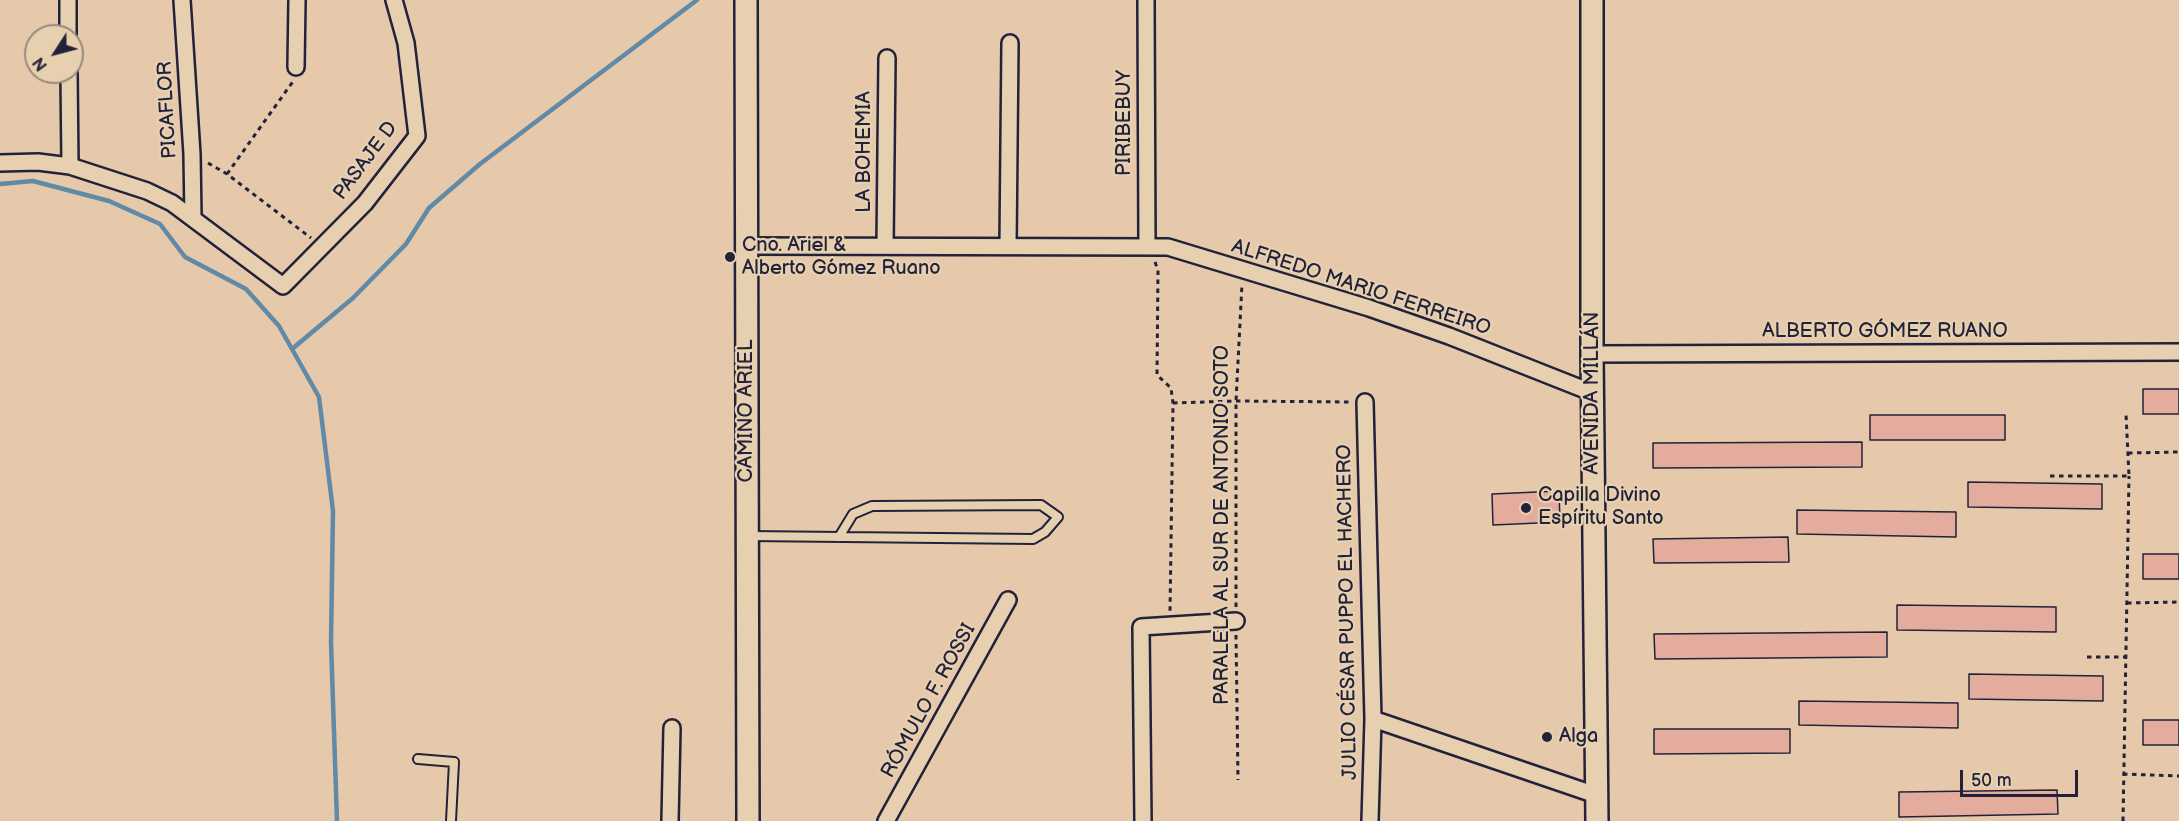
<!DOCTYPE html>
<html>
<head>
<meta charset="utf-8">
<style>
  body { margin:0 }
  #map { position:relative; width:2179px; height:821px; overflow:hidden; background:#e6c9ab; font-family:"Balsamiq Sans",sans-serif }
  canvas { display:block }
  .north { position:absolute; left:24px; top:24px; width:60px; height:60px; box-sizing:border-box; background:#e7d0af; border:2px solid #988a81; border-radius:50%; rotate:234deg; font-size:16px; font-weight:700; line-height:24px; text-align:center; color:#22223b }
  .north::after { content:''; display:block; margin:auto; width:21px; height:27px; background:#22223b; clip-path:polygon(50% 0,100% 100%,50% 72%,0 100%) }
  .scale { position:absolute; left:1960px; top:770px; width:118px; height:27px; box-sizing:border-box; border:3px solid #22223b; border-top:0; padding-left:8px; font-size:18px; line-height:21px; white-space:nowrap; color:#22223b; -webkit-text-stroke:4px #e7d0af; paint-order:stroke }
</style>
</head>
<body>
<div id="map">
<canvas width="2179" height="821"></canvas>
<div class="north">N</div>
<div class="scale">50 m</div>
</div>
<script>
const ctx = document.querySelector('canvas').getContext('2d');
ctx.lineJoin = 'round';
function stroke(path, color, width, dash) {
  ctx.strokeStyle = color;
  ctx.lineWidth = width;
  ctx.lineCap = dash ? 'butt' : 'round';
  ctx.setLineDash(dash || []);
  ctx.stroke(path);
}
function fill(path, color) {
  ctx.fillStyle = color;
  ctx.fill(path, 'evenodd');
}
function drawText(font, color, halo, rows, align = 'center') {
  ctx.font = font + ' "Balsamiq Sans",sans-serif';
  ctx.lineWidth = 4.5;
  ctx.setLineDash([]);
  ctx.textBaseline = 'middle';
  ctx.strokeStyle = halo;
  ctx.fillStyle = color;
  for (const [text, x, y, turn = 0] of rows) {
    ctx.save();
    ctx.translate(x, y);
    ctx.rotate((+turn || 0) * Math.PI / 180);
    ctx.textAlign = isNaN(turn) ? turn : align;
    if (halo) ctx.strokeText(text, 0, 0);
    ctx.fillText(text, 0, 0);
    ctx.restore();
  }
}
const stream = new Path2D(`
  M0,184L33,181L109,201L160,224L185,257L246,289L279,326L319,397L333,511L331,642L337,821
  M292,349L353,298L406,244L429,208L480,164L697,0`);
const building = new Path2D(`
  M2143,389H2179V414H2143Z
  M1870,415H2005V440H1870Z
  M1862,442V467L1653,468V443Z
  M1968,482L2102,484V509L1968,507Z
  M1559,491L1560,522L1493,525L1492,494Z
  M1797,510L1956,512V537L1797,534Z
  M1788,537L1789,562L1654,563L1653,539Z
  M2143,554H2179V579H2143Z
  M1897,605L2056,607V632L1897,630Z
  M1887,632V657L1655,659L1654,634Z
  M1969,674L2103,676V701L1969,699Z
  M1799,701L1958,703V728L1799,725Z
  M2143,720H2179V745H2143Z
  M1654,729H1790V753L1654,754Z
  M2057,790L2058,814L1899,817V792Z`);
const path = new Path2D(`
  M208,163L227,174L311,238
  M227,174L294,80
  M1155,262L1158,270L1157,375L1171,388L1173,403L1170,612
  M1173,403L1236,401L1352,402
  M2128,453L2179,452
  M2050,476H2129L2126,414
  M2127,603L2179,602
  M1236,607V401L1242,284
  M1236,635L1238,780
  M2087,657H2126
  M2123,774L2179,776
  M2123,821L2129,476`);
const lane = new Path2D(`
  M748,536L1033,539L1045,532L1058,517L1041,505L872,506L853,514L839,537
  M418,759L454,762L451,821`);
const street = new Path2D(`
  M68,0V36
  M182,0L192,154L193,218
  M1146,0L1147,246
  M296,67L297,0
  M69,72L70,166
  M0,163L38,162L70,166L147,191L172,203L283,286L365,203L417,136L406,43L394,0
  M746,246L1168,247L1369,308L1449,336L1593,393
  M885,246L887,58
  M1008,246L1010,43
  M1592,354L2179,352
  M1365,402L1373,719L1370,821
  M1373,719L1596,795
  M670,821L672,728
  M886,821L1008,600
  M1143,821L1141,627L1236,621`);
const secondary = new Path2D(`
  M746,0L748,821
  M1592,0V354L1597,821`);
const markers = [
  [730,257,6,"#22223b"],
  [1526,508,6,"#22223b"],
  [1547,737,6,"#22223b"]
];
const streetNames = [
  ["PICAFLOR",168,110,-93],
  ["PIRIBEBUY",1125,123,-90],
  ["LA BOHEMIA",865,152,-90],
  ["PASAJE D",366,161,-53],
  ["ALFREDO MARIO FERREIRO",1361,288,18],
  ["ALBERTO GÓMEZ RUANO",1885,332],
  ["AVENIDA MILLÁN",1593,393,-90],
  ["CAMINO ARIEL",747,411,-90],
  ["PARALELA AL SUR DE ANTONIO SOTO",1223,525,-90],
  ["JULIO CÉSAR PUPPO EL HACHERO",1348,612,-91],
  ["RÓMULO F. ROSSI",929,701,-61]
];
const poiNames = [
  ["Cno. Ariel &",742,246],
  ["Alberto Gómez Ruano",742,269],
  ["Capilla Divino",1538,496],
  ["Espíritu Santo",1538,519],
  ["Alga",1559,737]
];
stroke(stream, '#608aa5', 4.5);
fill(building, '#e4ac9d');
stroke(building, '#22223b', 1.5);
stroke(lane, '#22223b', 12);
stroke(street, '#22223b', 20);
stroke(secondary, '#22223b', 26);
stroke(path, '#22223b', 3, [4.5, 4.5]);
stroke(lane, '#e7d0af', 8);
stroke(street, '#e7d0af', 15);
stroke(secondary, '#e7d0af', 21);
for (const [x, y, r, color] of markers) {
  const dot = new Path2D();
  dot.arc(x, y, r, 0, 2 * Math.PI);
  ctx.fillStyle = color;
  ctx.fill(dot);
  stroke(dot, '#e7d0af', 2);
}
drawText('20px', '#22223b', '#e7d0af', streetNames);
drawText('20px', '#22223b', '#e7d0af', poiNames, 'left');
</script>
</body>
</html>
